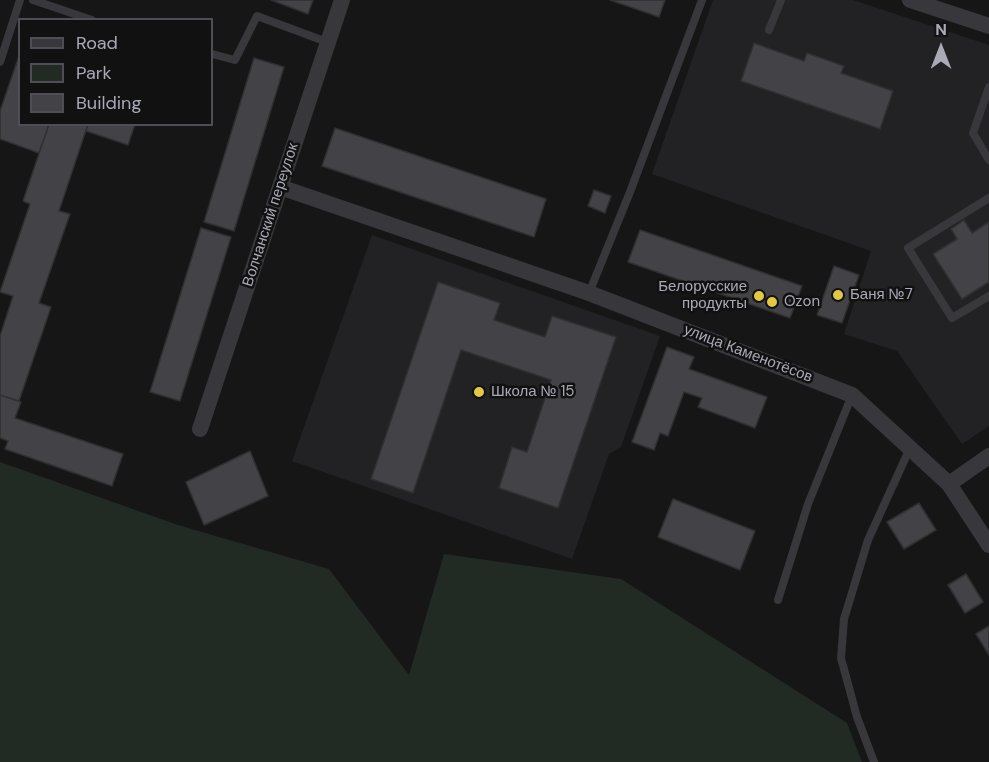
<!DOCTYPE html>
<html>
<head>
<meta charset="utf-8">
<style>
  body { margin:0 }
  #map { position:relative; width:989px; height:762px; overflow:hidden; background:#161617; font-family:"DM Sans",sans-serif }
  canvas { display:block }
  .legend { position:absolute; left:18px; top:18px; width:195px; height:108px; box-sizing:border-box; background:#111112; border:2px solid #4e4e54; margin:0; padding:8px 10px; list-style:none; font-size:18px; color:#a9aab6 }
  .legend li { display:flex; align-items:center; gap:12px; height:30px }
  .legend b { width:30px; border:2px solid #4e4e54 }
  .north { position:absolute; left:911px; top:18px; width:60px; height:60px; -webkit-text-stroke:4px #111112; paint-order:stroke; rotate:0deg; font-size:16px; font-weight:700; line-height:24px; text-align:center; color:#a9aab6 }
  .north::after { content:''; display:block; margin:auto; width:21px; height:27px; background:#a9aab6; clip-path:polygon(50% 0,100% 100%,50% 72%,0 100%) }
</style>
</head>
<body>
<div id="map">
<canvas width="989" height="762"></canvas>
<ul class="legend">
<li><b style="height:8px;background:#37373c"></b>Road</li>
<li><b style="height:16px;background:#222a24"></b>Park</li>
<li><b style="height:16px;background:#434347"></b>Building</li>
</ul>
<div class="north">N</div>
</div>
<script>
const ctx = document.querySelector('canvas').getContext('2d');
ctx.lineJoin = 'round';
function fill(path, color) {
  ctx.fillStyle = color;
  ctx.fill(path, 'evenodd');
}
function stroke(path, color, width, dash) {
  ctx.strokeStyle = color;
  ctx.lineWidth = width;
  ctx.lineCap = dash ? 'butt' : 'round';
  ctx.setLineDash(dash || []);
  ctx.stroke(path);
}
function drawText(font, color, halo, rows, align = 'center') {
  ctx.font = font + ' "DM Sans",sans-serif';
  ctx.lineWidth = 5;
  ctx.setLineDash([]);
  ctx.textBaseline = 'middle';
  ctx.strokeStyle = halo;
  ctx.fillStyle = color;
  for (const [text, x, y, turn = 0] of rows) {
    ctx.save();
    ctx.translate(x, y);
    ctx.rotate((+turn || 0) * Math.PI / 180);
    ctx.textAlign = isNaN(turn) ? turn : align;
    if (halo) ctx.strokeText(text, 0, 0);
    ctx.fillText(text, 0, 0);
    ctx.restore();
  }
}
const built = new Path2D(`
  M713,0H853L989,45V426L962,444L897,351L844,334L871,251L652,174Z
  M372,235L660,336L621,447L609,454L572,559L292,461Z`);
const green = new Path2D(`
  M0,462L178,525L329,569L409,675L444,554L621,579L847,723L862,762H0Z`);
const building = new Path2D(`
  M271,0H313L308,14Z
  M610,0H665L659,17Z
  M754,43L804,61L807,53L844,66L841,73L893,91L880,129L741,81Z
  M20,53V124H49L39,153L0,139V111Z
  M254,58L284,67L234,231L204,222Z
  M49,124H88L59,211L70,214L39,303L51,307L19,401L0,395V336L13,296L0,292L30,204L23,201Z
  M88,124H135L128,145L86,131Z
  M335,128L546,199L534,237L322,166Z
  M594,190L611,196L605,213L588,206Z
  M964,220L972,233L989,222V282L962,299L933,254L957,239L951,229Z
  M201,228L231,237L180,401L150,392Z
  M640,230L802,286L790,318L628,262Z
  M834,266L859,275L842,323L817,315Z
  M438,282L500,303L494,320L545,337L552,316L616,337L558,508L499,488L512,447L527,452L551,380L461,350L413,493L371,479Z
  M667,347L694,357L689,369L767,397L755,428L698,407L702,398L684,392L668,436L660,433L654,450L632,442Z
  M0,395L21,402L15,418L123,454L112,486L5,449L8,441L0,438Z
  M250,451L268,496L204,525L186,482Z
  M673,499L755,531L740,570L658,537Z
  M919,503L936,530L904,549L887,522Z
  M966,574L983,602L965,613L948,585Z
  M989,626V655L976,634Z`);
const lane = new Path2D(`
  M33,0L92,20
  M769,30L781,0
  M212,54L235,60L257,16L327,42
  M0,62L20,0
  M989,87L973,133L989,160
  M989,198L908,248L952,318L989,296
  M589,293L630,192L702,0
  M778,600L808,504L852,395
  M874,762L857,717L841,658L844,619L868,540L910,448`);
const street = new Path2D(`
  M910,0L989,26
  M280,187L589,293L852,395L949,484L989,545
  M200,429L342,0
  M949,484L989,456`);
const markers = [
  [838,295,6,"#e2c942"],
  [759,296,6,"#e2c942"],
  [772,302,6,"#e2c942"],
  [479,392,6,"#e2c942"]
];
const streetNames = [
  ["Волчанский переулок",271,215,-72],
  ["улица Каменотёсов",748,354,21]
];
const poiNames = [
  ["Белорусские",747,287,"right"],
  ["продукты",747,304,"right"],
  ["Баня №7",850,295],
  ["Ozon",784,302],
  ["Школа № 15",491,392]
];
fill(built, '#222224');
fill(green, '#222a24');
fill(building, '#434347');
stroke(building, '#303033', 1.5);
stroke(lane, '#37373c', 8);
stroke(street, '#37373c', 16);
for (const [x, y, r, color] of markers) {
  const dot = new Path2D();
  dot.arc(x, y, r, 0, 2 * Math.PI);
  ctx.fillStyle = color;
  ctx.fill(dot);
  stroke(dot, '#111112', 2);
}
drawText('15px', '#a9aab6', '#111112', streetNames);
drawText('15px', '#a9aab6', '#111112', poiNames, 'left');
</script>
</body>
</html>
